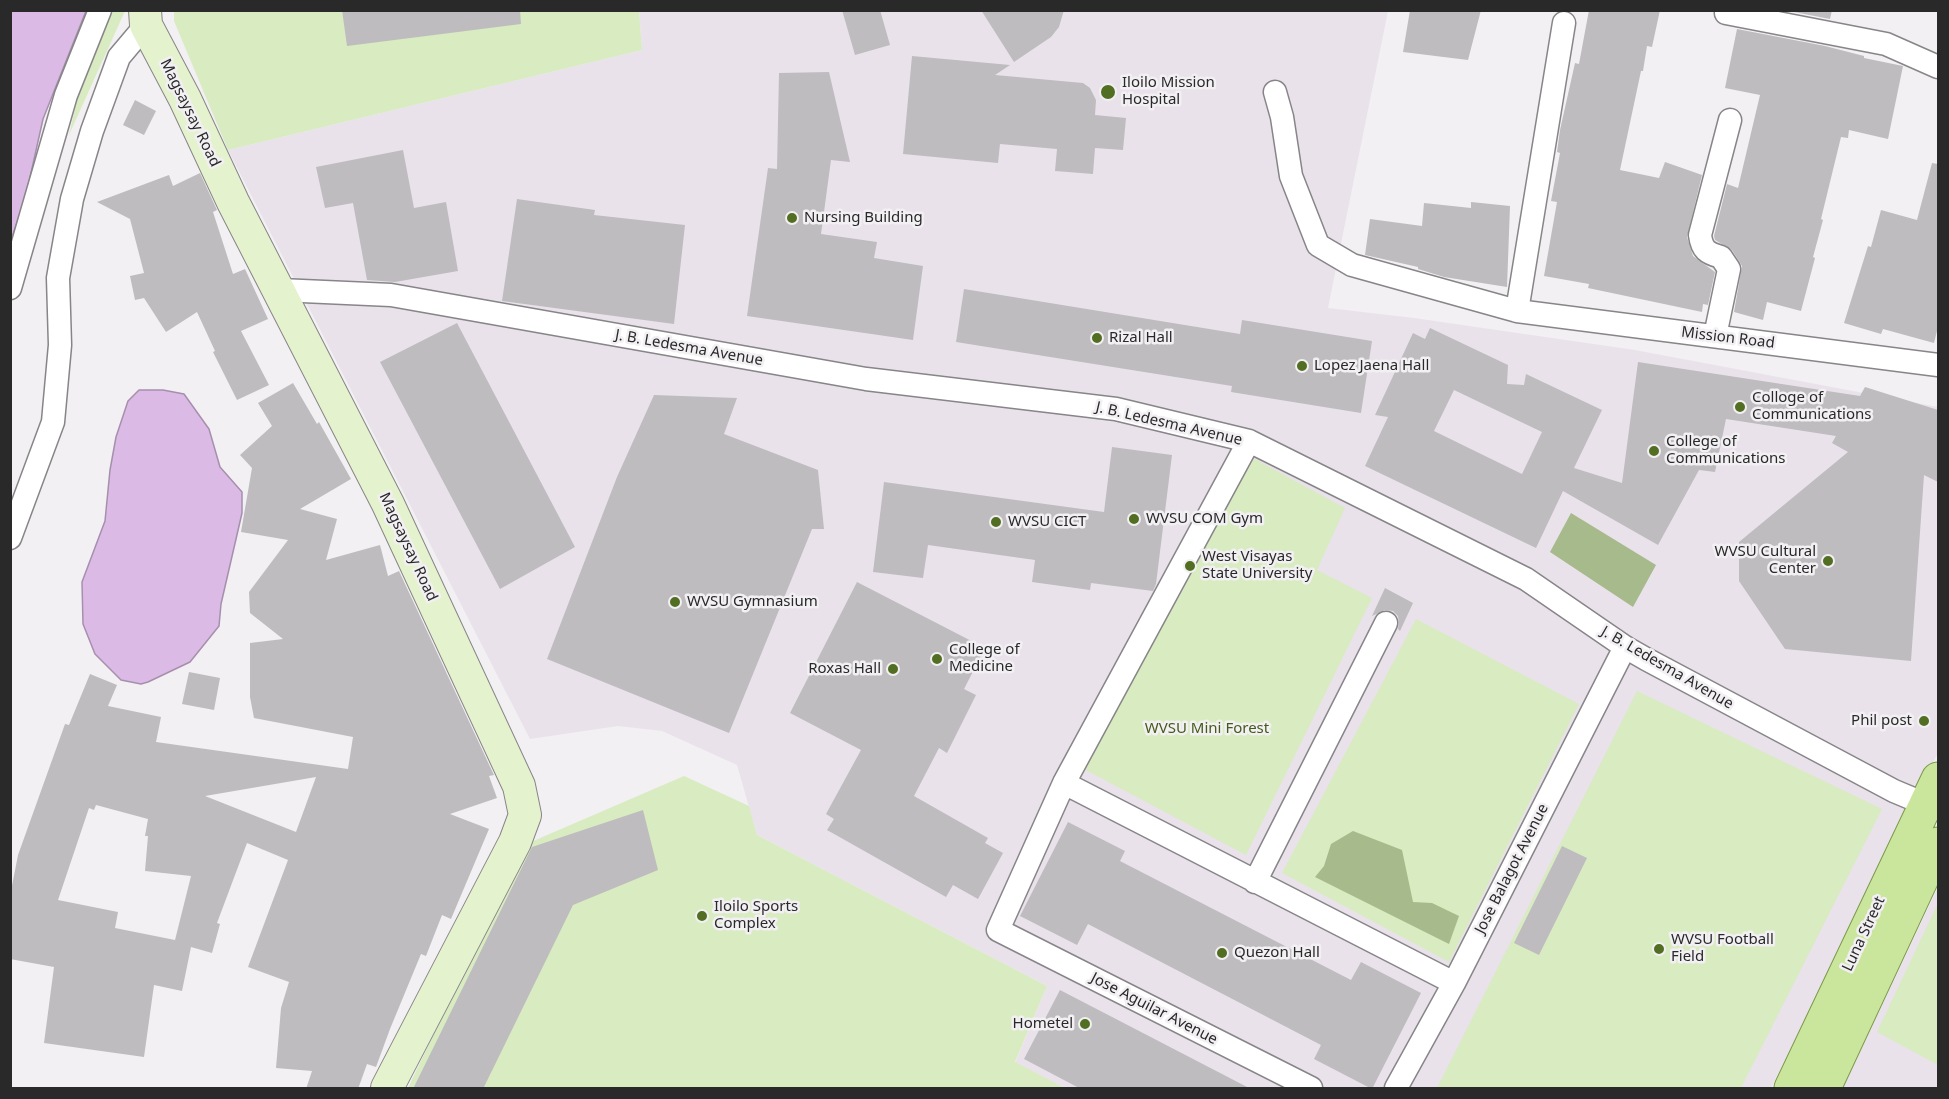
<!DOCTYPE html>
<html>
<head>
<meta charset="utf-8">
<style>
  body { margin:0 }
  #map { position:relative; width:1949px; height:1099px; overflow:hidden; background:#f2f0f3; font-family:"Noto Sans",sans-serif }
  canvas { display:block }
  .frame { position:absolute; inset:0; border:12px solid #2a292a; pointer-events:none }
</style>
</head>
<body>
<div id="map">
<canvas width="1949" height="1099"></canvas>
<div class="frame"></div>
</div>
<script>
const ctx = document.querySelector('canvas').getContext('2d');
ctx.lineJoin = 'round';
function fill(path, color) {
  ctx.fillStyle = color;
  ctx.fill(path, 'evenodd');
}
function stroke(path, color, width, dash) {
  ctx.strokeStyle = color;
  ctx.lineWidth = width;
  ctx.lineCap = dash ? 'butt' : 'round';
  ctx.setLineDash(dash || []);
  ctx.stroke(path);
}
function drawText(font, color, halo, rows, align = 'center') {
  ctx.font = font + ' "Noto Sans",sans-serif';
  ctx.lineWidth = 5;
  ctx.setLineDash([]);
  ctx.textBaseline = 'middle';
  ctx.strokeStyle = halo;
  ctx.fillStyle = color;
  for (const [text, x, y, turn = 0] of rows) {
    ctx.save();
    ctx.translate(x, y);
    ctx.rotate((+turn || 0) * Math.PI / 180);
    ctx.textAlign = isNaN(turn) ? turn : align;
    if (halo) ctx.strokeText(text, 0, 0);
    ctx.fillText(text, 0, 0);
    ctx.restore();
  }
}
const built = new Path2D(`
  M639,11H1388L1328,308L1414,318L1635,350L1938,407V753L1771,1088H1065L1015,1063L1047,986L757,835L737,765L662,731L618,726L530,739L228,150L642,50Z
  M1938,887V1088H1843Z`);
const green = new Path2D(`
  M97,11H125L69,135Z
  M174,11H639L642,50L228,150L174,21Z
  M1251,457L1345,508L1317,570L1372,598L1246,855L1082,768Z
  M1416,619L1579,704L1449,962L1282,873Z
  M1637,691L1882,809L1741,1088H1437Z
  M684,776L749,806L757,835L1047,986L1015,1062L1065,1088H408L524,845Z
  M1938,903V1065L1877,1032Z`);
const forest = new Path2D(`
  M1571,513L1656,565L1633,607L1550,552Z
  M1353,831L1402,850L1413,902L1432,903L1459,916L1449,944L1315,877L1324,866L1331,844Z`);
const water = new Path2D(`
  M11,11H86L43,119L25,200L11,240Z
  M139,390H163L184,394L209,429L220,467L242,492V513L221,604L219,626L190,662L148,682L141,684L121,680L95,654L83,624L82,582L105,521L110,470L116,437L128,401Z`);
const building = new Path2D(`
  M342,10H520L521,24L347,46Z
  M842,10H880L890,45L855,55Z
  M981,10H1064L1059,27L1051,37L1014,62Z
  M1410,10H1481L1468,60L1403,52Z
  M1589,10H1660L1652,47L1647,46L1643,71H1641L1620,170L1659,178L1665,162L1702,175L1687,237L1693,256L1715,272L1708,305L1703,304L1702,312L1588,288L1589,284L1544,276L1557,202L1551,201L1560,153L1557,152L1560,130L1575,63L1579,64Z
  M1784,10H1832L1830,19Z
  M1737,29L1825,46L1864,56V58L1903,66L1888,139L1849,130L1848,138L1841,137L1821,219L1823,220L1813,257L1815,258L1801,311L1767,302L1763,320L1734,312L1742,266L1732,250L1715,240L1714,236L1727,184L1738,188L1760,95L1725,88Z
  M912,56L1010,65L995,75L1083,83L1090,88L1096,100L1095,115L1126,118L1123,150L1095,148L1093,174L1055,171L1057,149L1000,144L998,163L903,154Z
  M829,72L850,162L831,160L821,234L877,242L874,258L923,266L913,340L747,316L768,168L777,169L779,73Z
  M135,100L156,111L144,135L123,125Z
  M403,150L414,208L446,202L458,271L395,282L367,280L353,203L325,208L316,167Z
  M1932,163L1938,164V327L1934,343L1883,329L1881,334L1844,323L1868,246L1871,247L1881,210L1917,220Z
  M200,173L217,210L213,212L233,274L245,269L268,319L241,331L269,385L237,400L213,352L215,351L197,312L166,332L144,298L135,300L130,276L144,273L130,219L97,202L169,175L173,186Z
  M517,199L595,210L594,215L685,225L674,324L502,301Z
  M1471,202L1510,206L1507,287L1444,277L1418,269V267L1365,255L1370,219L1422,226L1424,203L1471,208Z
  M964,289L1240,334L1242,320L1372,341L1361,413L1231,392L1232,386L956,342Z
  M457,323L575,547L500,589L380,362Z
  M1430,328L1508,365L1507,384L1524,385L1526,374L1602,410L1574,468L1622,483L1638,362L1860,396L1865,387L1938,410V482L1924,475L1911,661L1785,649L1739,581V542L1848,452L1832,443L1836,436L1726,419L1715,472L1699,470L1658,545L1563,491L1536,548L1365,466L1388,417L1375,415L1413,333L1425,339ZM1454,390L1542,432L1522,474L1434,431Z
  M293,383L317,424L319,422L351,479L300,509L337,519L326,560L380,545L388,576L399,571L493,773L494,775L489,776L497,798L450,814L489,829L451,919L442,915L426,956L421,954L390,1029L376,1067L367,1064L358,1089H306L312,1071L276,1068L281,1008L289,982L248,967L288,860L247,843L217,923L220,924L212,953L191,947L182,991L154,985L144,1057L44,1043L54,967L10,959V896L18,855L65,724L69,725L90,674L117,685L108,706L161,717L156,742L348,769L353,737L254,718L250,697V643L283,639L250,613L249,592L288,540L241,532L252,468L240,455L272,426L258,403ZM316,777L296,832L205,796ZM96,805L148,819L145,836H148L145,871L191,876L175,940L115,928L118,912L58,900L89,808L94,810Z
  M654,395L737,398L724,434L818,470L824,529H812L729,733L547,659L617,477Z
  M1112,447L1172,455L1156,584L1153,591L1091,583L1090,590L1032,582L1035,560L928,545L923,578L873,572L884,482L1104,512Z
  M857,582L985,648L964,689L976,695L947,753L939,748L914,796L988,838L985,843L1003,853L978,899L953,885L946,897L827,830L834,819L826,814L861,750L790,713Z
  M1385,588L1413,603L1400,631L1398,629L1399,623L1398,616L1393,611L1385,610L1372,616Z
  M189,672L220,678L214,710L182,704Z
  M643,810L658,870L573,905L483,1089H413L532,847Z
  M1068,822L1125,851L1120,861L1351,980L1361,962L1421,993L1372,1089L1314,1059L1321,1045L1088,924L1077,945L1020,916Z
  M1562,846L1587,858L1539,955L1514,943Z
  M1060,990L1251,1089H1081L1024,1059Z`);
const street = new Path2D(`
  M1726,13L1886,44L1938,67
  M1275,92L1282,117L1291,176L1318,245L1352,265L1517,311L1938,365
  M10,288L66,95L100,10
  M280,290L391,295L866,379L1116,409L1249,441L1526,579L1625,647L1646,659L1894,791L1937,809
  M1517,311L1564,23
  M1715,336L1729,269L1721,257C1707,253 1702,250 1700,235L1730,120
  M1249,441L1064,783L998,930L1311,1088
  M10,538L53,422L60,345L58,278L72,199L92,131L119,57L146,25
  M1064,783L1454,983
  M1255,882L1386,623
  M1396,1088L1454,983L1625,647`);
const secondary = new Path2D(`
  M145,10L146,25L185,99L233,202L388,504L519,786L525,815L515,842L387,1088`);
const primary = new Path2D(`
  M1791,1088L1938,779
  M1824,1088L1938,844`);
const markers = [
  [1108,92,8,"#526e22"],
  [792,218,6,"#526e22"],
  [1097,338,6,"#526e22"],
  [1302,366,6,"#526e22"],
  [1740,407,6,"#526e22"],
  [1654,451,6,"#526e22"],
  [1134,519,6,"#526e22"],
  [996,522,6,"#526e22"],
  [1828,561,6,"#526e22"],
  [1190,566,6,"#526e22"],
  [675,602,6,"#526e22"],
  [937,659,6,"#526e22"],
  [893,669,6,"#526e22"],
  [1924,721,6,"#526e22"],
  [702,916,6,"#526e22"],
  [1659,949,6,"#526e22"],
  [1222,953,6,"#526e22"],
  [1085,1024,6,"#526e22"]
];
const poiNames = [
  ["Iloilo Mission",1122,83],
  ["Hospital",1122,100],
  ["Nursing Building",804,218],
  ["Rizal Hall",1109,338],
  ["Lopez Jaena Hall",1314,366],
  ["Colloge of",1752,398],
  ["Communications",1752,415],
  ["College of",1666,442],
  ["Communications",1666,459],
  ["WVSU COM Gym",1146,519],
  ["WVSU CICT",1008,522],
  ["WVSU Cultural",1816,552,"right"],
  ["Center",1816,569,"right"],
  ["West Visayas",1202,557],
  ["State University",1202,574],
  ["WVSU Gymnasium",687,602],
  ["College of",949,650],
  ["Medicine",949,667],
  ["Roxas Hall",881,669,"right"],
  ["Phil post",1912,721,"right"],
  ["Iloilo Sports",714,907],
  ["Complex",714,924],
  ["WVSU Football",1671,940],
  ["Field",1671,957],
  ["Quezon Hall",1234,953],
  ["Hometel",1073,1024,"right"]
];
const streetNames = [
  ["Magsaysay Road",190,113,64],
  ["Mission Road",1728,338,7],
  ["J. B. Ledesma Avenue",689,348,10],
  ["J. B. Ledesma Avenue",1169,424,13],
  ["Magsaysay Road",408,547,65],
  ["J. B. Ledesma Avenue",1667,668,30],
  ["Jose Balagot Avenue",1512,869,-63],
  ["Luna Street",1864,934,-65],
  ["Jose Aguilar Avenue",1154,1009,27]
];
const parkNames = [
  ["WVSU Mini Forest",1207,729]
];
fill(built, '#e9e2eb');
fill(green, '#d8ebc1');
fill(forest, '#a6ba8c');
fill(water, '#dbbbe5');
stroke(water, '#a68fad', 1.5);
fill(building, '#bebcbf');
stroke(street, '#888588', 25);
stroke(secondary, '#888588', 34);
stroke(primary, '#7b994a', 35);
stroke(street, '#fff', 22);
stroke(secondary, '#e5f2ce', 32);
stroke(primary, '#cae69d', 33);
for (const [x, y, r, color] of markers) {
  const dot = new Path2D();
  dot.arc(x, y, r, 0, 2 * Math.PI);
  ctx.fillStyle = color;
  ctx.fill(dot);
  stroke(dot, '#f2f0f3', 2);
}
drawText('15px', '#2a292a', '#f2f0f3', poiNames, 'left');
drawText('15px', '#2a292a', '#f2f0f3', streetNames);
drawText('15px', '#445b19', '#f2f0f3', parkNames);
</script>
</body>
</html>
